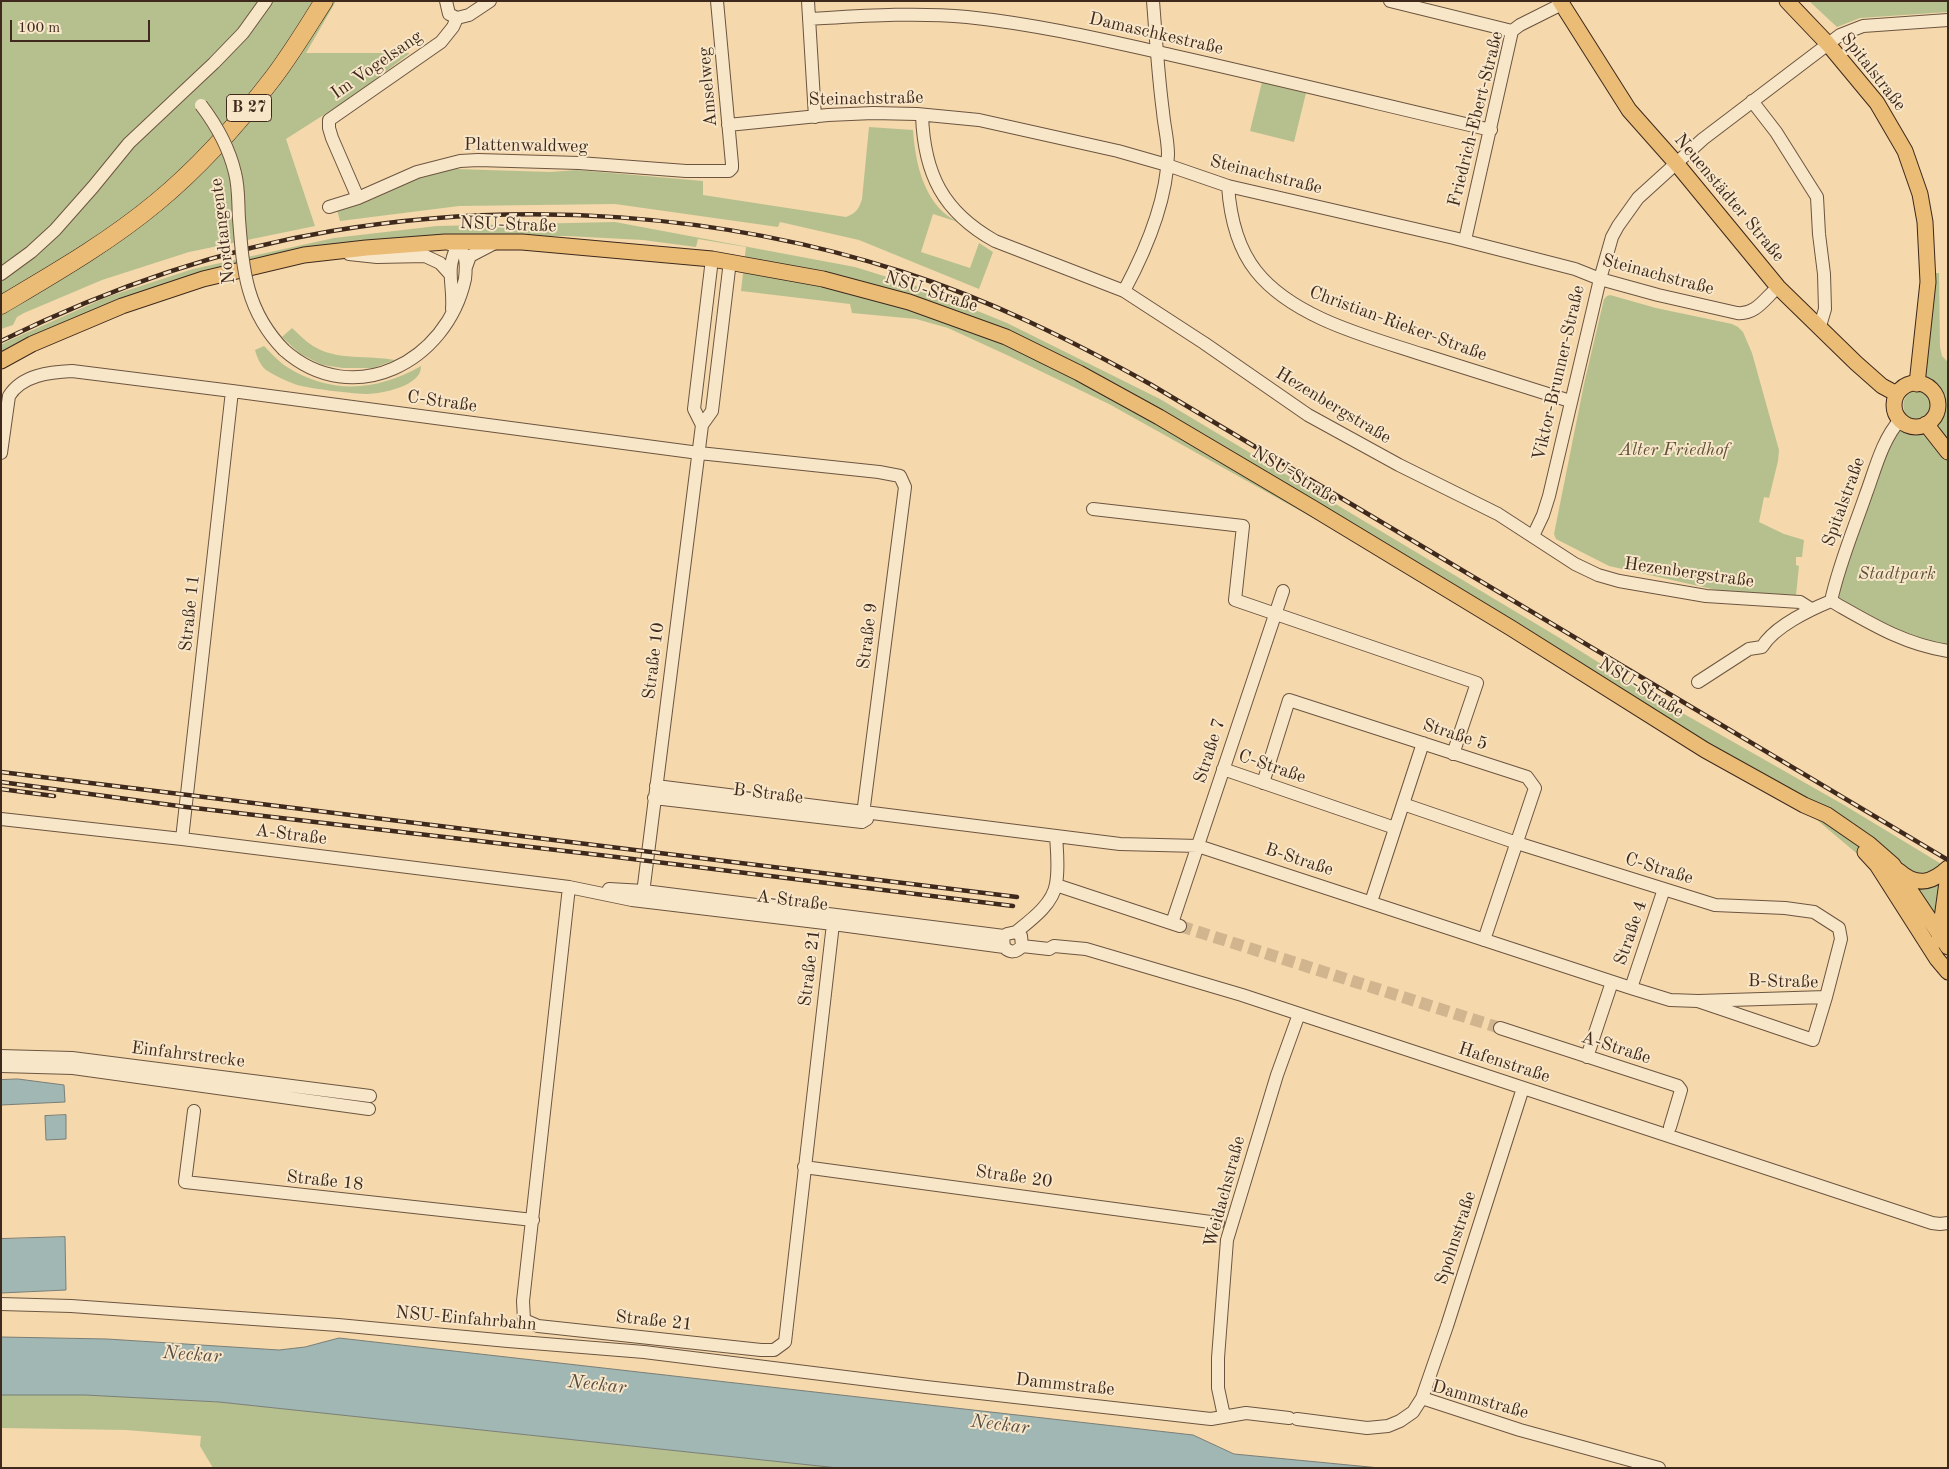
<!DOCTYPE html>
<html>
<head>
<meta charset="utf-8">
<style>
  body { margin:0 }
  #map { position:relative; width:1949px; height:1469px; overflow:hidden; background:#f5d8ac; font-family:"Old Standard TT",serif }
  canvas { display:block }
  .frame { position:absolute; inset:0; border:2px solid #3e291c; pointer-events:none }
  .scale { position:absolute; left:10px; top:20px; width:140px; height:22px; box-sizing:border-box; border:2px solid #3e291c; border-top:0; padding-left:6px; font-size:15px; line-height:18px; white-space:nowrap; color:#3e291c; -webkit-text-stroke:4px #f8e6c9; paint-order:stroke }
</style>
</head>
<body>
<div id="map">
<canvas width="1949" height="1469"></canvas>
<div class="frame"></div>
<div class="scale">100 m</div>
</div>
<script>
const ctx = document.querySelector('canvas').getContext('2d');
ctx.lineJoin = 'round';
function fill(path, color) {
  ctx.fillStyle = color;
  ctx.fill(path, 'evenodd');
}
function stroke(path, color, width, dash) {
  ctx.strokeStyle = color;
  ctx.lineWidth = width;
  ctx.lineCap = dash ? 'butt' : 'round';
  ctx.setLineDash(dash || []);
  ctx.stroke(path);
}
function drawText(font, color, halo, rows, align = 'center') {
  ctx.font = font + ' "Old Standard TT",serif';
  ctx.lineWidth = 4;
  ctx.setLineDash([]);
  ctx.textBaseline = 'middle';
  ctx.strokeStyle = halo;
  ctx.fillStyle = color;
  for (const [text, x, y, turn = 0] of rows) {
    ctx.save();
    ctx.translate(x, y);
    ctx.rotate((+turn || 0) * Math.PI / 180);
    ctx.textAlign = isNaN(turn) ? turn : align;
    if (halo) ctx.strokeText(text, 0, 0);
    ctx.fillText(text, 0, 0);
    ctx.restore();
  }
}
const green = new Path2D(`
  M1,1H336L306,53H410L358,93L286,139L315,226L189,252L102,280L24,313L17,317L13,325L1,329Z
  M1809,1H1948V12L1860,18L1837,27Z
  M1262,82L1306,93L1294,142L1250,131Z
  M869,127L913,130C915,158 921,190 942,211C946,215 953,219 958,222L933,214L921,252L970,268L979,243L993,252L979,289L859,240L780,222L778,227L615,204L459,206L340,221L337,210L426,174L456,169L550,172L577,170L703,181V195L846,217C856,213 859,209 862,199Z
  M615,222L855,267L916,286L1007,323L1160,399L1558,637L1649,694L1844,805L1943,865L1931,953L1874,868L1810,814L1494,619L1109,404L1009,356L948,328L916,319L852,313L850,304L741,291L746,247L698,239L696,247L643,240L567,236H456L208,275L121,298L31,338L1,357V345L8,341L107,297L193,269L334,238L437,226Z
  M1933,273H1939L1940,347L1942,356L1948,362V646L1924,643L1836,599L1839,581L1893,435L1905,413C1901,403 1904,394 1915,391Z
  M1610,295L1656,308L1732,324L1738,327L1743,332L1752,353L1779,450L1778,461L1769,498L1764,497L1759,522L1784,534L1804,540L1802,557H1796V565L1799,566L1796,595L1721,591L1609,566L1556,539L1554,534L1584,384L1604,299L1607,296Z
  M292,328C299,334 305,341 313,346C337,361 368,355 395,360L373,368H343L322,365L299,353L282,337Z
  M264,346C271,353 279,362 287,367C332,395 377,391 421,366C422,386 382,394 365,394C348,393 313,389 297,385C286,381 275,376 266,370C260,365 257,357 255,350Z
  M1,1395H85L219,1402L838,1468H213L200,1446L201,1436L126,1430L1,1428Z`);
const water = new Path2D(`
  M18,1079L64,1085L65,1102L1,1105V1080Z
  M66,1115V1139L46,1140L45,1116Z
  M65,1237L66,1290L1,1293V1239Z
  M1,1337L107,1339L279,1350L305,1347L339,1338L1193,1435L1234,1454L1380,1468H838L219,1402L85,1395H1Z`);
const minorTunnel = new Path2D(`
  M1180,926L1500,1028`);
const minor = new Path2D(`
  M446,1L449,14L457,18L469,15L490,1
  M808,1L815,117
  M1390,1L1512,31
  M809,19C861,16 914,12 967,17C1036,24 1104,40 1171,55C1278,79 1384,105 1491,130
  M1752,101L1776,132L1817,197L1819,234L1824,274L1825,309L1820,326
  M922,115C924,174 943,212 995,241L1124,291L1204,343L1308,415L1399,465L1498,514L1575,564L1598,575L1619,581L1706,596L1800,602L1811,609
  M728,125L828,115L873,113L917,114L979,120L1118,151L1167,165L1228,186L1454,238L1575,269L1600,279L1658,295L1737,313C1756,315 1765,298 1778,287
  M1228,186C1230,215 1237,247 1256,271C1293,318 1369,337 1424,355C1473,370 1521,386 1570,401
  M358,198L332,138L329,128V120L441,42L453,27L457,18
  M329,207L358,198L417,172L460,161L478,160L579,163L686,171H729L732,168V164L717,1
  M1465,240L1512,31L1520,25L1562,4
  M349,254L377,257L425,256L440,263L450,274
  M466,267L470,256L495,243
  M1,274L31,252L55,230L93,187L129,143L214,63L243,33L266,1
  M1124,291C1146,250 1167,200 1168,154C1168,140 1164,125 1163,112C1158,75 1156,38 1153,1
  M452,309C454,284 445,271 457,247L464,243
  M284,350C353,411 447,362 465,279C466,270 467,256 461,250C457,246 452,245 447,243
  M702,425L694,409L712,259
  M1,453L9,396C22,375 50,372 72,371L232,391L699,453L879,472L900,476L905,487L862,822
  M1093,509L1243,526L1235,600L1477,683L1453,754
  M1533,536L1543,515L1549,496L1600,279L1612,237L1618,226L1638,198L1703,139L1840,35L1863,26L1948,20
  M1831,601C1839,564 1854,529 1866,494C1875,470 1882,440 1900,420
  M1831,601C1870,623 1903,644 1948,651
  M1698,682L1749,649L1762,647C1774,627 1809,610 1831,601
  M1223,769L1395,828
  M1263,783L1289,700L1527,777L1535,788L1484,940
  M656,786L1120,844L1198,846L1631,988L1670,1000L1698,1001L1813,1040L1826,997L1698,1001
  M654,798L862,822L867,819
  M1403,804L1517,843L1715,905L1785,908L1814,912L1839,928L1841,939L1826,997
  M1,819L182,839L569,887L632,900L833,924L1004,947C1010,953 1016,953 1022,946L1021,936L1016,932L1007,934L1003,937L1004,947
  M182,839L232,391
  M1056,885L1180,926
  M569,887L523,1301L524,1320L538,1326L761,1350H774L785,1342L834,915
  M609,889L644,891L1004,936L1003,937
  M642,901L702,425L712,411L730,261
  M1371,902L1423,743
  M1172,923L1283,591
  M1016,932C1031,920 1053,904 1056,884C1059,868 1057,851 1056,836
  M1022,946L1049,949L1054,946L1086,949L1242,995L1932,1223L1940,1224L1948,1223
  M1631,988L1664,889
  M1500,1028L1678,1086L1681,1090L1670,1127
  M1,1056L72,1058L370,1096
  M1587,1057L1612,982
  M1,1066L73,1068L369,1109
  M194,1111L185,1182L533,1220
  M804,1167L1218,1223
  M1,1304L71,1306L338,1325L508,1341L644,1352L926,1387L1211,1419L1246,1413L1289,1418
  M1422,1398L1520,1430L1659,1468
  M1224,1416L1218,1388V1358L1227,1240L1277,1075L1299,1014
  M1297,1419L1367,1428L1388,1426L1400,1421L1413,1412L1422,1398L1447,1326L1523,1088`);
const major = new Path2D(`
  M1560,1L1629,110L1676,163L1778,287L1856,363L1882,386L1897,394
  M1787,1L1828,44L1877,103L1905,151L1920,194L1925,222L1928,282L1917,384
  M1,361L32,344L122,306L203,279L304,255L366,248L445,242H522L712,259L823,279L909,302L1006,337L1079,373L1159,417L1311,507L1511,628L1705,750L1804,805L1827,815L1869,844L1893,865L1948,947
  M1894 405a22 22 0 1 1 44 0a22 22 0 1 1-44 0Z
  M1926,424L1948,452
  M1865,852L1877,865L1937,959L1948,972
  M1899,871C1917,887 1932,883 1948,868
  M1939,940L1948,875`);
const highway = new Path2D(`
  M1,305C55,273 109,242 157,202C198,168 236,126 269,83C289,58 306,29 324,1`);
const rail = new Path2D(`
  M1,341C105,290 218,250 332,231C521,199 721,213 903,272C990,300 1071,340 1150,384L1948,860
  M1,772L1017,897
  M1,782L186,807L608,856L1013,906
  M1,789L54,796`);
const minorBridge = new Path2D(`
  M201,105C217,126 229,147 235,173C239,188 238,204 239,219C243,271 246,311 284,350`);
const shields = [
  [249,108,45]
];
const shieldNames = [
  ["B 27",249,108]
];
const streetNames = [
  ["Damaschkestraße",1156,34,13],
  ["Im Vogelsang",377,65,-35],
  ["Spitalstraße",1873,72,52],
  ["Amselweg",708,87,-95],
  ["Steinachstraße",866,99,-1],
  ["Friedrich-Ebert-Straße",1476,119,-76],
  ["Plattenwaldweg",526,146,1],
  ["Steinachstraße",1266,175,14],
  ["Neuenstädter Straße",1729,198,50],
  ["NSU-Straße",508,225,2],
  ["Nordtangente",223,231,-97],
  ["Steinachstraße",1658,275,15],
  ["NSU-Straße",931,292,18],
  ["Christian-Rieker-Straße",1398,324,20],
  ["Viktor-Brunner-Straße",1559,373,-77],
  ["C-Straße",442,402,8],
  ["Hezenbergstraße",1333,406,31],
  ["NSU-Straße",1295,476,31],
  ["Spitalstraße",1844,502,-70],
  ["Hezenbergstraße",1689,573,8],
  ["Straße 11",190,613,-84],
  ["Straße 9",868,636,-83],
  ["Straße 10",654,661,-83],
  ["NSU-Straße",1641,688,32],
  ["Straße 5",1455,735,18],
  ["Straße 7",1210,751,-72],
  ["C-Straße",1272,767,19],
  ["B-Straße",768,794,7],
  ["A-Straße",291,835,7],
  ["B-Straße",1299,860,18],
  ["C-Straße",1659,869,17],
  ["A-Straße",792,901,7],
  ["Straße 4",1631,933,-71],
  ["Straße 21",810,968,-83],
  ["B-Straße",1783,982,1],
  ["A-Straße",1616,1048,18],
  ["Einfahrstrecke",188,1055,7],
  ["Hafenstraße",1504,1063,18],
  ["Straße 20",1014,1177,8],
  ["Straße 18",325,1181,6],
  ["Weidachstraße",1225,1192,-75],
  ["Spohnstraße",1456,1238,-72],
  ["NSU-Einfahrbahn",466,1319,5],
  ["Straße 21",654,1321,6],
  ["Dammstraße",1065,1385,6],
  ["Dammstraße",1480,1400,16]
];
const parkNames = [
  ["Alter Friedhof",1674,450],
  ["Stadtpark",1897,574]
];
const waterNames = [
  ["Neckar",192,1355,4],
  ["Neckar",597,1385,6],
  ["Neckar",1000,1425,7]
];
fill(green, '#b6c08e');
fill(water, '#a0b7b4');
stroke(water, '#797e77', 1);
stroke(minorTunnel, '#d0b58f', 12, [12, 6]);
stroke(minor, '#6c5540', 14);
stroke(major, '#3e291c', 17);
stroke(highway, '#3e291c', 19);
stroke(minor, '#f8e6c9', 12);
stroke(major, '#eabc76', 15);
stroke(highway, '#eabc76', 18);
stroke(rail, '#3e291c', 4.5);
stroke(rail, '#f8e6c9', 2.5, [8]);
stroke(minorBridge, '#6c5540', 14, []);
stroke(minorBridge, '#f8e6c9', 12);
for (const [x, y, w] of shields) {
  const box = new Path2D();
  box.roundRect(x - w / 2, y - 13.5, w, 27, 4);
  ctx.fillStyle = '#f8e6c9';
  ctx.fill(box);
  stroke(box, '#3e291c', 1);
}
drawText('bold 16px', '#3e291c', null, shieldNames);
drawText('18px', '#3e291c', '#f8e6c9', streetNames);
drawText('italic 18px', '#5c4f38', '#f8e6c9', parkNames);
drawText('italic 19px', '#564c42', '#f8e6c9', waterNames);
</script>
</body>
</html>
